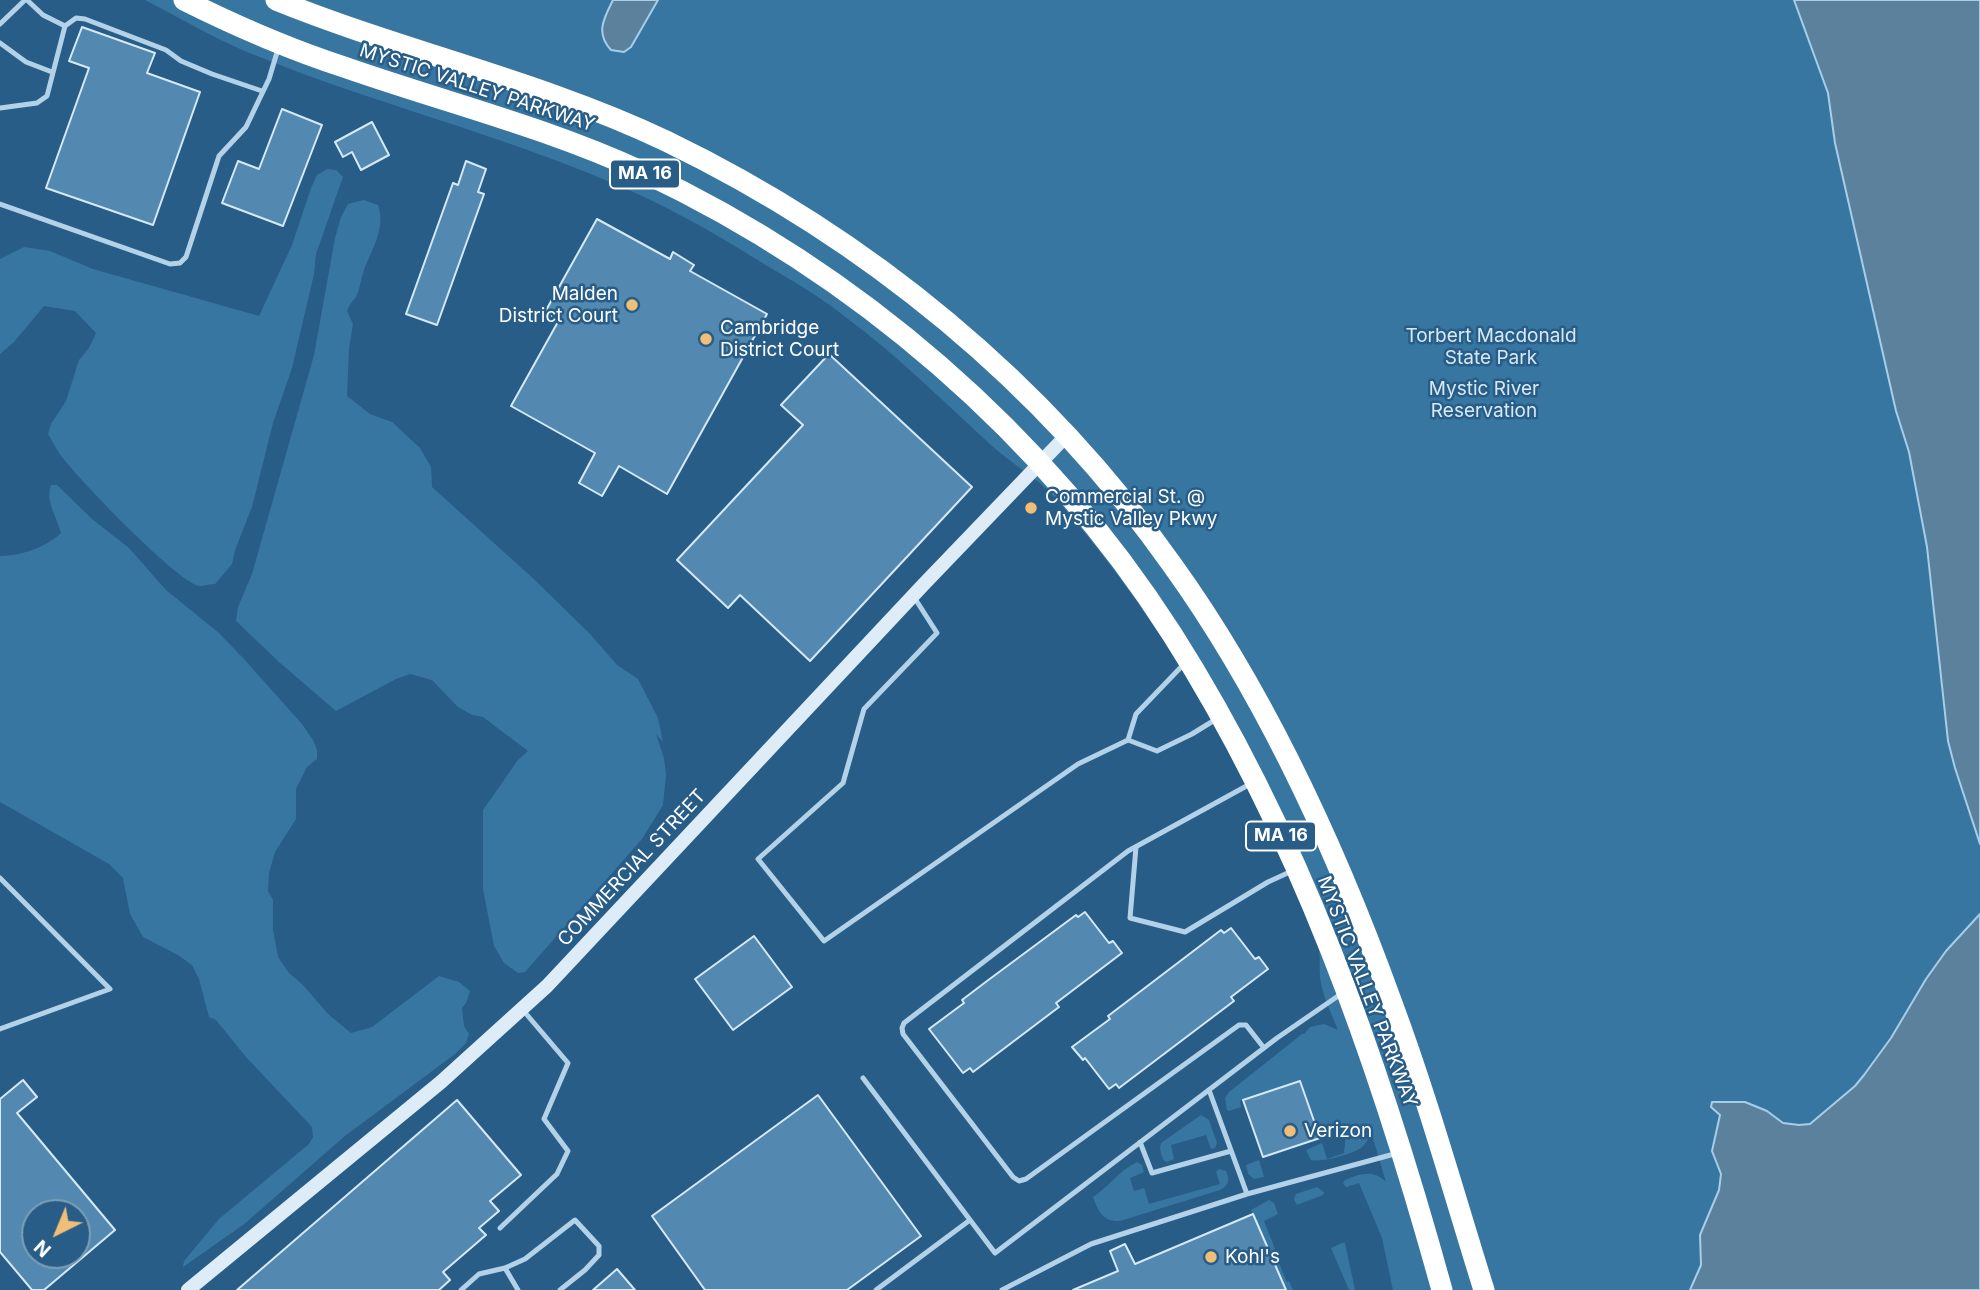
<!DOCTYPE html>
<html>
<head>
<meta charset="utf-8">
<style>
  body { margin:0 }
  #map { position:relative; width:1980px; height:1290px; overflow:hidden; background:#275d87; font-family:Inter,sans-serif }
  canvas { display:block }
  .north { position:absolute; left:21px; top:1199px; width:70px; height:70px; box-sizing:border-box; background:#275d87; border:2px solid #7d9eb7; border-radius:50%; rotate:223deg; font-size:19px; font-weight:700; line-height:28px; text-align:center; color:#fff }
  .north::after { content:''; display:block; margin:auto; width:24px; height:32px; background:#f1be78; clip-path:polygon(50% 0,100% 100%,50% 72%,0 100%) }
</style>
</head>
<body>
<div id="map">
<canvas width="1980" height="1290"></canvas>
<div class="north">N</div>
</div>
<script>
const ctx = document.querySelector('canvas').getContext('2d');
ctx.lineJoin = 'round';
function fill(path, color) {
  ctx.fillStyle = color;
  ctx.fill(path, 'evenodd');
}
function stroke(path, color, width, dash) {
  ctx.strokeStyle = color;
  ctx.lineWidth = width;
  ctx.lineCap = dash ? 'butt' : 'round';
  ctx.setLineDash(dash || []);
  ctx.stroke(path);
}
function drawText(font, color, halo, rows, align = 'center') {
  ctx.font = font + ' Inter,sans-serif';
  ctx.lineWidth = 5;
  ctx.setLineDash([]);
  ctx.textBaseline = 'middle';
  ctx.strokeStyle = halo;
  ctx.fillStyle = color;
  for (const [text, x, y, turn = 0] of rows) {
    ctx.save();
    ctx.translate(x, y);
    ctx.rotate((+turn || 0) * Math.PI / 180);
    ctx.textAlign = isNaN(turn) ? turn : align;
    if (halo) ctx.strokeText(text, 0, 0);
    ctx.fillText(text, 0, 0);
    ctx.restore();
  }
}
const green = new Path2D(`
  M145,0H1794L1828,93L1835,143L1848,200L1896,411L1909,452L1927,547L1948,741L1955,768L1980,844V914L1965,929L1926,979L1891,1038L1864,1075L1855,1086L1810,1124L1799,1125L1783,1123L1767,1111L1745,1102L1720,1115L1712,1151L1721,1174L1719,1190L1700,1235L1701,1265L1690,1290H1393L1382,1238L1359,1183L1346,1187L1343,1183L1345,1180C1361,1174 1373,1169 1386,1182L1371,1132C1369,1137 1367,1143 1362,1147C1354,1154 1320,1163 1311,1160L1306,1150L1322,1143L1327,1159L1344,1153L1346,1134L1336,1124L1317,1129L1300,1081L1240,1101L1241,1107L1229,1111L1227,1110L1225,1098L1229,1092L1302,1034H1304L1310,1027L1324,1024L1338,1030C1332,1015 1324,999 1321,983C1318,970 1322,955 1317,942C1255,783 1169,627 1056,499C1038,478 1012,464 992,446C945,403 899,357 848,319C822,298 793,281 764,264C715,233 664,204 610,182C495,133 373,103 257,56C218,41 182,19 145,0Z
  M327,169L336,170L343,177L316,254L314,274L292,368L273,423L252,507L235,550L232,564L215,584C210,584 204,586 199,586C176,581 75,476 59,453C55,447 52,440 48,434L51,424L66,401L79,360L89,348L96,333L75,311L44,306L14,342L0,354V259L24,247L50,251L93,269L259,316L292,245L311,188L317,175Z
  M364,200L378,205C386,228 372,249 364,270C361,278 360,289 356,297C352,302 349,305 347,311L353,324L349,349L347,396L370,414L392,422L420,448L431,467L432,487L536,581L591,635L617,665L638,679L658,718L663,742L656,734L664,758L666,775L663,805L642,839L525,972L518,973L504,963L494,946L483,889V810L518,760L528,751L483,717L472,715L458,707L432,680L410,674L396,679L336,711L279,662L236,621L238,607L252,574L314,355L335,238L341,217L348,204Z
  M51,485H57L92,519L129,548L166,590L219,633L243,658L302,724L313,740L317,750V759L307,767L296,789V819L275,852L269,873L268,891L273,900V930L278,957L289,973L303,985L328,1014L351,1033L372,1027L439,976L459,982L470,991L466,1003L462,1008L464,1026L469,1034L466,1043L455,1054L345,1136L243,1225L183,1267L184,1261L219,1219L309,1144L313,1137L312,1127L246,1057L216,1020L209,1017L199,979L192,965L178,955L143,937L130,914L123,878L109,864L0,802V556C20,556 47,547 61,533C57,517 45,501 51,485Z
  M1201,1115L1209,1120L1217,1143L1215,1148L1211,1149L1206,1135L1171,1145L1174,1159L1167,1162L1163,1160L1160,1149L1161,1143Z
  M1259,1160L1264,1177L1254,1179L1248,1174L1246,1165Z
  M1137,1162L1142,1165L1144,1172L1130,1178L1134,1191L1144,1188L1149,1204L1220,1184L1216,1172L1219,1169L1226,1171C1230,1179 1229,1186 1220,1190L1120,1221C1103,1222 1098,1211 1093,1197C1109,1187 1118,1171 1137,1162Z
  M1317,1187L1324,1192L1323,1195L1297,1205L1294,1199L1296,1194Z
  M1269,1200L1274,1203L1278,1214L1264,1221L1277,1254L1276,1256L1287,1282L1289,1281L1293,1290H1286L1251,1210Z
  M1342,1243H1345L1355,1290H1349L1331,1248Z`);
const water = new Path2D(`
  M613,0H658L631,47L624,52L611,50C595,33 604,18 613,0Z
  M1794,0H1980V844L1955,768L1948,741L1927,547L1909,452L1896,411L1848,200L1835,143L1828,93Z
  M1980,914V1290H1690L1701,1265L1700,1235L1719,1190L1721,1174L1712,1151L1720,1115L1711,1107L1712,1102H1745L1767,1111L1783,1123L1799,1125L1810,1124L1855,1086L1864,1075L1891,1038L1926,979L1946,951Z`);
const building = new Path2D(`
  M82,27L155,53L147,73L200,92L153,225L46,188L89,68L69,61Z
  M282,109L322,125L283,226L222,203L238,161L259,169Z
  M372,122L389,155L361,170L352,152L343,157L335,142Z
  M466,161L486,169L478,192L484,194L437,325L406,314L453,183L458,185Z
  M597,219L670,259L673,252L694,265L690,271L767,314L667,494L619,466L602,496L579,483L595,453L511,406L559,320L545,312Z
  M829,354L972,487L810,661L740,595L728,608L677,560L803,425L781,405Z
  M1085,912L1109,943L1113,941L1122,953L1056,1003L1059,1007L973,1072L970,1068L963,1073L929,1029L964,1003L962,1000L987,981L1076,915L1078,917Z
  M1231,928L1255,959L1259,957L1268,969L1231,997L1234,1001L1119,1088L1116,1084L1109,1089L1085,1058L1083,1060L1072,1047L1110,1019L1108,1016L1221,930L1224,933Z
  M754,936L792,987L733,1030L695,979Z
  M23,1080L37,1097L17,1113L115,1230L44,1290H32L0,1252V1099ZM35,1213H77V1255H35Z
  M1300,1081L1320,1138L1263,1157L1243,1100Z
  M818,1095L921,1236L847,1290H705L652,1216Z
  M457,1100L521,1175L490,1201L499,1211L479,1228L486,1235L443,1272L450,1280L439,1290H237Z
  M1253,1214L1286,1290H1073L1118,1271L1110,1251L1125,1244L1135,1264Z
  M617,1269L635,1290H593Z`);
const lane = new Path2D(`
  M27,0L43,15L65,26
  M0,24L25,0
  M0,43L26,62L52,72
  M0,108L37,103L47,96L65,26L76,18L85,19L166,50L181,61L212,74L262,91
  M0,204L170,264L180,263L186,257L219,156L246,127L269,79L278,49
  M914,597L937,633L864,709L843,783L758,859L824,941L1078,764L1128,740
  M1183,665L1136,714L1128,740L1157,751L1192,734L1218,718
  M1252,783L1128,851L904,1023L902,1028L903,1034L1013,1177L1019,1181L1026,1179L1239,1025H1246L1264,1048
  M1136,847L1130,918L1185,932L1268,882L1292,871
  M0,878L110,989L0,1029
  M863,1078L995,1253L1277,1038L1341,994
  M1209,1090L1247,1194
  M1140,1142L1152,1173L1231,1151
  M500,1228L557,1174L568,1151L544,1119L568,1063L522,1009
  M505,1268L518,1290
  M461,1290L479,1274L505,1268L525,1259L575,1220L599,1246V1255L585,1270L560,1290
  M876,1290L970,1220
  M1002,1290L1091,1244L1247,1194L1398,1153`);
const secondary = new Path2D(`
  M188,1290L441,1082L547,986L924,584L1068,434`);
const highway = new Path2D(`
  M184,0C236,26 289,49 344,67C444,102 546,127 643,172C857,273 1044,434 1172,634C1300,835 1379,1062 1442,1290
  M276,0C404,52 540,81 666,141C867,238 1044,383 1173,566C1267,697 1337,851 1392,1003C1427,1097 1454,1194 1484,1290`);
const markers = [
  [632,305,7,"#f1be78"],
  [706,339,7,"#f1be78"],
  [1031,508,7,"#f1be78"],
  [1290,1131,7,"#f1be78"],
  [1211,1257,7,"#f1be78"]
];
const shields = [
  [645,174,70],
  [1281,836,70]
];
const shieldNames = [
  ["MA 16",645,174],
  ["MA 16",1281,836]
];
const streetNames = [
  ["MYSTIC VALLEY PARKWAY",477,88,18],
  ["COMMERCIAL STREET",632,868,-47],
  ["MYSTIC VALLEY PARKWAY",1367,992,69]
];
const poiNames = [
  ["Malden",618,294,"right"],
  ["District Court",618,316,"right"],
  ["Cambridge",720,328],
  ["District Court",720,350],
  ["Commercial St. @",1045,497],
  ["Mystic Valley Pkwy",1045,519],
  ["Verizon",1304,1131],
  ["Kohl's",1225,1257]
];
const parkNames = [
  ["Torbert Macdonald",1491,336],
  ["State Park",1491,358],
  ["Mystic River",1484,389],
  ["Reservation",1484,411]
];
fill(green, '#3876a2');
fill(water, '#5b819d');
stroke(water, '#a7cee9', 2);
fill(building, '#5389b0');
stroke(building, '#d6e9f7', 2);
stroke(lane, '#b3d2e8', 5);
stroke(secondary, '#ddecf7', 14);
stroke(highway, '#fff', 21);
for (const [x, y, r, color] of markers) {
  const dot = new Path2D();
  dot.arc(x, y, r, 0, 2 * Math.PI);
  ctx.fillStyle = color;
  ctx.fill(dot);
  stroke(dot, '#275d87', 2.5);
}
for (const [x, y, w] of shields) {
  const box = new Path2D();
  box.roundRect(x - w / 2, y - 14.5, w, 29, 5);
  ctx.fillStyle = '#275d87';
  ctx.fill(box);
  stroke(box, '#fff', 2);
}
drawText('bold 18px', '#fff', null, shieldNames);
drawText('19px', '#fff', '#275d87', streetNames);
drawText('19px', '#fff', '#275d87', poiNames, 'left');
drawText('19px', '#d6e9f7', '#275d87', parkNames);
</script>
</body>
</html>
